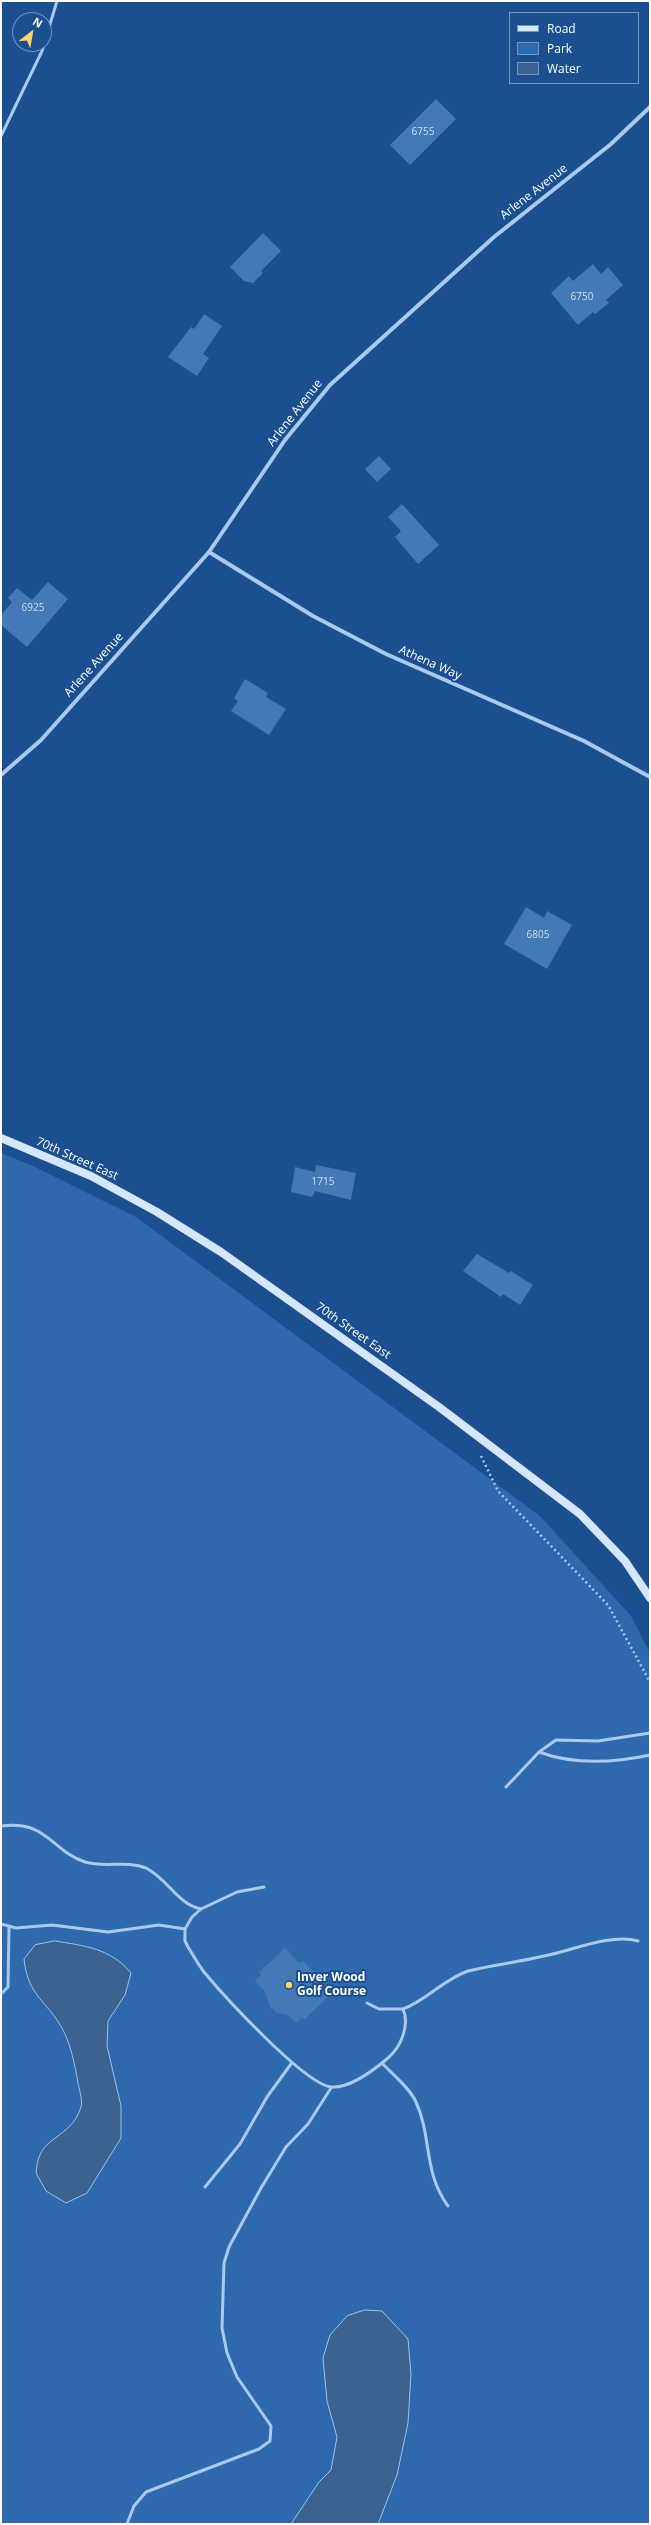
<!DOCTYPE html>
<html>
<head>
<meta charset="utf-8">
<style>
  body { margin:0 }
  #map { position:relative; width:651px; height:2525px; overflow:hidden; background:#1b4f8f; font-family:"Open Sans",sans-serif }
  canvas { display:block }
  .frame { position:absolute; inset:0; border:2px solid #fff; pointer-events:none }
  .legend { position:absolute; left:509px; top:12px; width:130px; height:72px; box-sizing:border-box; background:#1b4f8f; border:1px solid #7695bc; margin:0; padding:5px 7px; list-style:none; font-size:12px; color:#fff }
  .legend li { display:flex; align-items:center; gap:8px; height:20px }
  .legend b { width:20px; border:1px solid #7695bc }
  .north { position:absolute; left:12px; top:12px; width:40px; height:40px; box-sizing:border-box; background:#1b4f8f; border:1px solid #7695bc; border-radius:50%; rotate:31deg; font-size:11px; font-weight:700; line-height:16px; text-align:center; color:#fff }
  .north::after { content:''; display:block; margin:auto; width:14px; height:18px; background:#ffd166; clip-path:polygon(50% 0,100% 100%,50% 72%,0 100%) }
</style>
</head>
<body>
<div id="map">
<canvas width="651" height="2525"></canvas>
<div class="frame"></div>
<ul class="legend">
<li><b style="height:5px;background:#d6e6fa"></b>Road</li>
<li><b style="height:11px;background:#2e69ad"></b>Park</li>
<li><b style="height:11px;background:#3c6290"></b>Water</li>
</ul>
<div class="north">N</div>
</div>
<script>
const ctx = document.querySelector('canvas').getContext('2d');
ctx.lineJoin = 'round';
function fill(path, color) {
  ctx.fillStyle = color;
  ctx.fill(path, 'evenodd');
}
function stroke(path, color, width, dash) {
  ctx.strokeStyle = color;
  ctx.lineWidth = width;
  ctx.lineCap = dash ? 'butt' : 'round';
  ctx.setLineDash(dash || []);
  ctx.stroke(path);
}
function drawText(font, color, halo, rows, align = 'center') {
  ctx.font = font + ' "Open Sans",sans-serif';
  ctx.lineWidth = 4;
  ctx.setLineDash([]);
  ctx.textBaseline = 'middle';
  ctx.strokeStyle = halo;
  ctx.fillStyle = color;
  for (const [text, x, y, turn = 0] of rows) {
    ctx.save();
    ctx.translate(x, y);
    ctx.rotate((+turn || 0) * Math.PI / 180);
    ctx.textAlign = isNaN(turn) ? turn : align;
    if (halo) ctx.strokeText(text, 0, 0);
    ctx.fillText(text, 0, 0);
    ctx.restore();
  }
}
const green = new Path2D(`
  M1,1153L33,1166L136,1217L540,1516L631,1616L650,1653V2524H1Z`);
const water = new Path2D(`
  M55,1941C85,1946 110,1948 131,1973L125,1995L108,2021L107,2046L121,2106V2138L87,2193L66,2203L46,2191L36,2173C37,2167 37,2160 40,2155C47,2137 73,2134 81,2107C83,2100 79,2089 78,2083C75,2066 71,2045 63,2030C47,2000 28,1997 24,1959L35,1945Z
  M365,2310L382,2311L408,2339L411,2374L408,2423L397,2475L378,2524H291L319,2482L331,2470L337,2437L327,2401L323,2358L330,2335L347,2316Z`);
const building = new Path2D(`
  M436,99L456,119L410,165L390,145Z
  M263,233L281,251L261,271L263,273L253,283L244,281L230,267Z
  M593,264L601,274L608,267L623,285L606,300L609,303L595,314L593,312L578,325L551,293L569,276L573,281Z
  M204,314L222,326L203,354L209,358L197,376L168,357L191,327L194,329Z
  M379,456L391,469L377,482L365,469Z
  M402,504L439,545L418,564L395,537L401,531L388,517Z
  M48,582L68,599L27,647L1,625V615L12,602L8,598L17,588L32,600Z
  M245,679L268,693L266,697L286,709L269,735L231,711L238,701L234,698Z
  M526,907L544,918L547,911L572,925L547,969L504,944Z
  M316,1165L356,1173L351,1200L315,1191L312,1197L291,1192L295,1167L315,1172Z
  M477,1254L509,1273L511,1271L533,1285L520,1305L503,1294L501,1297L463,1271Z
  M285,1948L299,1963L303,1961L318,1976L316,1980L329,1996L304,2020L302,2018L296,2023L287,2015L277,2013L270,2007L264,1990L255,1981L261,1975L259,1972Z`);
const path = new Path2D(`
  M481,1456L498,1491L608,1605L650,1682`);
const service = new Path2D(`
  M1,136L42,51L57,1
  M539,1752C574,1765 613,1763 650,1755
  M506,1787L539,1752L556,1740L598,1741L650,1733
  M1,1826C48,1820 51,1851 85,1862C105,1868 127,1860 146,1868C168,1879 177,1904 201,1909L237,1892L264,1887
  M1,1924L16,1928L52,1925L108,1932L159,1925L185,1929V1941L188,1947C193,1955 198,1964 204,1972C223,1995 306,2086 332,2087C351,2088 374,2070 388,2058C401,2047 410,2025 403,2009H379L367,2003
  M185,1929L192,1917L201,1909
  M1,1994L8,1987L9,1927
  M403,2009C427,2000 444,1979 468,1971C493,1965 519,1962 544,1956C571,1951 611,1933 638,1941
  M382,2063C393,2075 409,2087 416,2102C432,2137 423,2172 448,2206
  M205,2187L240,2144L267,2097L291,2064
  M127,2524L134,2506L146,2492L259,2449L270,2441L271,2426L237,2377L227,2353L222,2328L224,2263L229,2247L261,2188L286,2147L308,2124L331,2088`);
const minor = new Path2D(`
  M209,552L313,616L386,654L584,741L650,777
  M1,775L41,740L209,552L285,440L330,385L494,237L611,144L650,107`);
const secondary = new Path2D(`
  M1,1138L91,1176L157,1212L221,1252L439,1407L580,1514L625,1561L650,1598`);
const markers = [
  [289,1985,4,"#ffd166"]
];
const numberNames = [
  ["6755",423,132],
  ["6750",582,297],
  ["6925",33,608],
  ["6805",538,935],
  ["1715",323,1182]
];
const streetNames = [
  ["Arlene Avenue",534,192,-38],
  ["Arlene Avenue",295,413,-52],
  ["Athena Way",430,663,24],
  ["Arlene Avenue",94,665,-48],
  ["70th Street East",77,1159,24],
  ["70th Street East",353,1331,35]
];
const poiNames = [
  ["Inver Wood",297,1978],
  ["Golf Course",297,1992]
];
fill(green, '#2e69ad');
fill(water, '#3c6290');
stroke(water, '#9cc4f0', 1);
fill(building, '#4478b7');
stroke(path, '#a9c9ee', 2.5, [2, 3]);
stroke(service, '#a9c9ee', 3);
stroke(minor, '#a9c9ee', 4);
stroke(secondary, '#d6e6fa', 8);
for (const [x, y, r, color] of markers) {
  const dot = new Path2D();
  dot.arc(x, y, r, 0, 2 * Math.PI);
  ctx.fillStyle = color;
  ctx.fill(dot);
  stroke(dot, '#1b4f8f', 1.5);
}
drawText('10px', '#d0dded', null, numberNames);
drawText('12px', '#fff', '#1b4f8f', streetNames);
drawText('bold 12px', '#fff', '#1b4f8f', poiNames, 'left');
</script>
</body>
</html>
